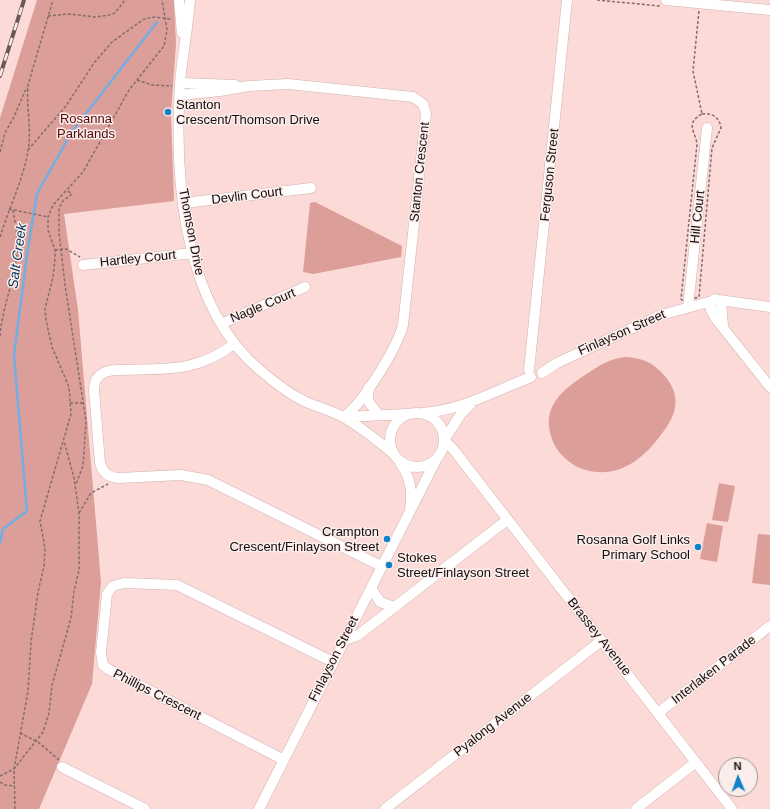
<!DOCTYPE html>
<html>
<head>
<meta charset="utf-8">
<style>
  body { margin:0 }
  #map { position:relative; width:770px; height:809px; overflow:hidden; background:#fcdad7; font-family:Arial,sans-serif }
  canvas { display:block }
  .north { position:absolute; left:718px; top:757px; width:40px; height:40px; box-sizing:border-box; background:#fbedeb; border:1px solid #9f9391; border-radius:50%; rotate:358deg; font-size:11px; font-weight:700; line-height:16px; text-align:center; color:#160c0b }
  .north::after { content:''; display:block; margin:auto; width:14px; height:18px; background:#1181ca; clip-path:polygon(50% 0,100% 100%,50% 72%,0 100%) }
</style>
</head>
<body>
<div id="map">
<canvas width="770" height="809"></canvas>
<div class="north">N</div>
</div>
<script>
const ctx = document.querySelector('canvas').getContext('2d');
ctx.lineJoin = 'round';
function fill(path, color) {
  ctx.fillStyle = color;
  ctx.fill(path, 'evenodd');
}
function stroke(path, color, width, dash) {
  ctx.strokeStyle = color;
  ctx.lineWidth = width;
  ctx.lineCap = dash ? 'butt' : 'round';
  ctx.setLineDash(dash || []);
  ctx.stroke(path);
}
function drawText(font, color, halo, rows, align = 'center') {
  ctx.font = font + ' Arial,sans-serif';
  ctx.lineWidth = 3;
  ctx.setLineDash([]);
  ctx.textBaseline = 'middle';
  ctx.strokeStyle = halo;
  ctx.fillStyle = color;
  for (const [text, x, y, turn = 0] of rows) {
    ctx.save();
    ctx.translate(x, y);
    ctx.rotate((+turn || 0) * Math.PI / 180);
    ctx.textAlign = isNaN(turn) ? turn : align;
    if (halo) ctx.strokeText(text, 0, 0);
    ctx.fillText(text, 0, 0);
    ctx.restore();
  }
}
const green = new Path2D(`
  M37,0H174L176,44L171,113L174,201L64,214L78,310L101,582L92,684L39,809H0V118Z
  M315,202L402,246L401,257L313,274L303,272L310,203Z
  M626,357C642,358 652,362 663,374C683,396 677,415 660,436C641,462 614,481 580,468C570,464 559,454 554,444C539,410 559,392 585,375C599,366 610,358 626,357Z
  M719,483L735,486L728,522L712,520Z
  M707,523L723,526L717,562L700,559Z
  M758,534L770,535V585L752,583Z`);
const stream = new Path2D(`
  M0,543L3,529L27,511L14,355L28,248L37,194L71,133L157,22`);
const path = new Path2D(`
  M597,0L660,6
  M699,11L693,71L702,114
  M48,16L68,14L96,17L109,15L115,13L125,0
  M137,80L152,85L172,86
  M702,114C712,112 720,118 721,128L712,148L699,297L683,301L681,299L697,144C695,131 685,123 702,114Z
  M28,150L66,106L94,63L112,42L144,19L155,17L171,19
  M0,152L5,133L14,117L25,91L28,88
  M68,191L72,194L63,201L59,208V232L65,285L86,421L83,466L76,484
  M9,209L48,217
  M0,237C9,208 23,180 28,151C32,129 26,107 28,85L53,0
  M55,250L66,249L80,257
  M0,336C2,308 14,282 17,254C19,239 15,224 13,210
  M70,403H84
  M79,513L91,493L108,484
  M20,733L38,742L59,760
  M0,776L14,769L43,732L49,713L52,685L71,618L74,591L79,570V513L74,478L64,441
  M0,782L5,785L15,786
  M15,809L14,769L28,691L31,642L38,592L44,566L45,548L40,521L71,414L69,387L52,347L46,320L45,309L53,277L55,258V250L48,230V217L53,205L83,172L129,90L164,46L167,30L162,0`);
const minor = new Path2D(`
  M179,0L182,33
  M190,0C188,28 182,56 180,84C174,178 183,307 261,371C275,383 289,394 306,402C318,407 333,411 345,418C362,428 378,441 394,454
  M666,0L770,10
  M180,83L235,85
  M180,95L220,91L249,86L288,84L413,97L423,104L426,114L403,325C397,348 363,403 344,417
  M184,203L311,188
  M83,265L193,253
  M719,300L770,307
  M688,307L707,128
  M711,310L716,319L770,387
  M721,310L713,311L710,307V303L715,299L721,302L723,326
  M221,324L305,287
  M234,344C195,374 162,368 116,370C102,371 94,376 94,390L100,463C103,473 108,477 118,478L181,475L208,480L381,566
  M529,370L567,0
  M542,373L557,363L661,315L712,301
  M369,387L368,401L378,414
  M423,413C465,409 492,392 531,377
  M390 440a27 27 0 1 1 54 0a27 27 0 1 1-54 0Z
  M344,417L408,414
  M444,440L453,449L732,809
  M444,440L461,414L470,405
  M400,463C410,476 413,491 410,508
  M371,588L380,602L394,607
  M344,640L357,636L507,520
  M658,713L770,626
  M284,760L108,669L103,665L101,653L107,594L113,586L124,583L177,585L333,662
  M62,767L145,809
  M259,809L436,460
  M385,809L601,641
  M636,809L696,762`);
const rail = new Path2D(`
  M0,76L24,0`);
const markers = [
  [168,112,4,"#1181ca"],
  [387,539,4,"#1181ca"],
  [698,547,4,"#1181ca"],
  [389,565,4,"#1181ca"]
];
const poiNames = [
  ["Stanton",176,105],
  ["Crescent/Thomson Drive",176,120],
  ["Crampton",379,532,"right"],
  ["Crescent/Finlayson Street",379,547,"right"],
  ["Rosanna Golf Links",690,540,"right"],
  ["Primary School",690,555,"right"],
  ["Stokes",397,558],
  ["Street/Finlayson Street",397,573]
];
const parkNames = [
  ["Rosanna",86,119],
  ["Parklands",86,134]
];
const streetNames = [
  ["Stanton Crescent",420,172,-84],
  ["Ferguson Street",550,175,-84],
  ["Devlin Court",247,196,-7],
  ["Hill Court",698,217,-84],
  ["Thomson Drive",191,232,79],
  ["Hartley Court",138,259,-6],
  ["Nagle Court",263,306,-23],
  ["Finlayson Street",622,333,-24],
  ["Brassey Avenue",599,637,52],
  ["Finlayson Street",334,659,-63],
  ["Interlaken Parade",714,670,-38],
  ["Phillips Crescent",157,695,27],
  ["Pyalong Avenue",493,725,-38]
];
const waterNames = [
  ["Salt Creek",18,256,-82]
];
fill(green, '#dc9e99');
stroke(stream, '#71aee4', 2.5);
stroke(minor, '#d2b1ae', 11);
stroke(path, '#836d6b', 1.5, [3, 2]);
stroke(minor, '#fff', 10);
stroke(rail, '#6b5856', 4);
stroke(rail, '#fbedeb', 2.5, [8]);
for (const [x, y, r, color] of markers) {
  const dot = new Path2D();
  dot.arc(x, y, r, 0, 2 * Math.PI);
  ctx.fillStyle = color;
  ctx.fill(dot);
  stroke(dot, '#fbedeb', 1.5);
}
drawText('13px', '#160c0b', '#fbedeb', poiNames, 'left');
drawText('13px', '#51070b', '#fbedeb', parkNames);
drawText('13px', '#160c0b', '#fbedeb', streetNames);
drawText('italic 14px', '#053659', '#fbedeb', waterNames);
</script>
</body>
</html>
